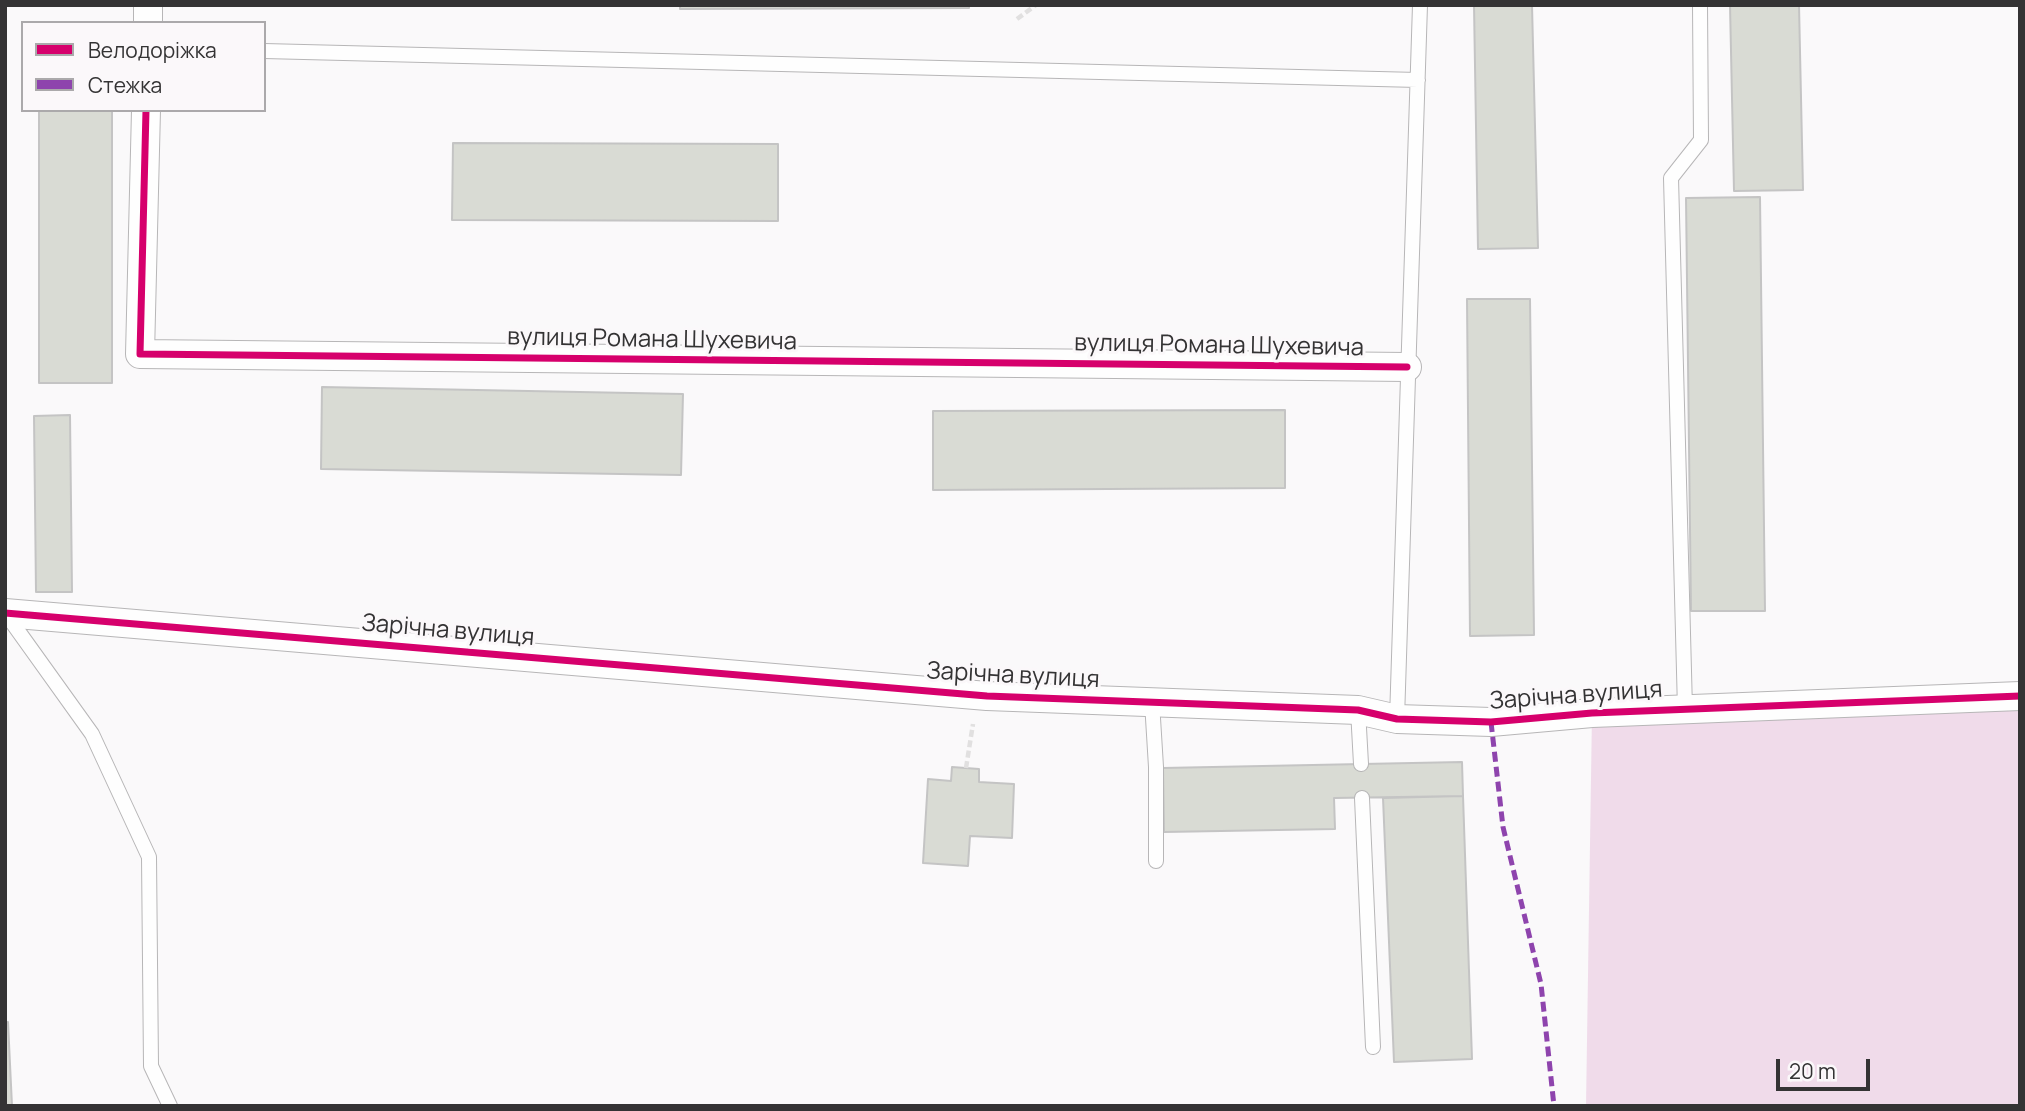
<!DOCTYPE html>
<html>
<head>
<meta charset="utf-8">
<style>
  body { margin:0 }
  #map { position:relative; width:2025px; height:1111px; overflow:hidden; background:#faf9fa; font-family:Manrope,sans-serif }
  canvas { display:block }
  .frame { position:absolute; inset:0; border:7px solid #343334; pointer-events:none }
  .legend { position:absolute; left:21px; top:21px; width:245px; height:91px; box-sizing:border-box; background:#fbf8fa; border:2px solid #aba9ab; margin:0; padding:9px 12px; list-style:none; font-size:21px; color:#343334 }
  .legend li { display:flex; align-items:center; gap:14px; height:35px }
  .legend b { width:35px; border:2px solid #aba9ab }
  .scale { position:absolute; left:1776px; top:1059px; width:94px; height:32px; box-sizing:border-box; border:4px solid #343334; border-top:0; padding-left:9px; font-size:21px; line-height:24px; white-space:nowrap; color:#343334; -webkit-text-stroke:5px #fbf8fa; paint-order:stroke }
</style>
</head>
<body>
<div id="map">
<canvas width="2025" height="1111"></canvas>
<div class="frame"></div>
<ul class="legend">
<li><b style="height:9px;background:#d6006c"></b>Велодоріжка</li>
<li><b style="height:9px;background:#8e44ad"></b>Стежка</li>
</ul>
<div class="scale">20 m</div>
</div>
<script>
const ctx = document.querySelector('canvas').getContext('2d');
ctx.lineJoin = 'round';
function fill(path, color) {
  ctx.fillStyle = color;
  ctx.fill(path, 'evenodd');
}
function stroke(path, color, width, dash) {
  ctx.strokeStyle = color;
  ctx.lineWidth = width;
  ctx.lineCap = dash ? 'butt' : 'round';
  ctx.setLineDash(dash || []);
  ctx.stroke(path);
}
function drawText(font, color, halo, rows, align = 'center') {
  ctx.font = font + ' Manrope,sans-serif';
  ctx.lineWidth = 6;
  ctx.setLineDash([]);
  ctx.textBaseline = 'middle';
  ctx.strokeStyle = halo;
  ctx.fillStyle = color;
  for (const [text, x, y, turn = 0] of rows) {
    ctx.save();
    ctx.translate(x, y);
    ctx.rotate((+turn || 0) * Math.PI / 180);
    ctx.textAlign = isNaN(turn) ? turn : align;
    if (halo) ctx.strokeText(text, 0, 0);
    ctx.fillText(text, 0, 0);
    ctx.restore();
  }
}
const green = new Path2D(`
  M2020,696V1106H1586L1592,713Z`);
const building = new Path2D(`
  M680,5H969V8L680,9Z
  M1474,5H1532L1538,248L1478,249Z
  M1730,5H1799L1803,190L1734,191Z
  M39,110H112V383H39Z
  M453,143L778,144V221L452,220Z
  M1760,197L1765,611H1691L1686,198Z
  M1467,299H1530L1534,635L1470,636Z
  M322,387L683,394L681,475L321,469Z
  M1285,410V488L933,490V411Z
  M70,415L72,592H36L34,416Z
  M1462,762L1463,796L1334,798L1335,829L1164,832L1163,768Z
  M952,767L979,769V782L1014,784L1012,838L970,836L968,866L923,863L928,779L951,781Z
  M1463,796L1472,1059L1394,1062L1383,798Z
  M8,1022L12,1106H5V1023Z`);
const path = new Path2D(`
  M1017,19L1036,5
  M966,768L973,724`);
const lane = new Path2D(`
  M264,51L1418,80
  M6,614L92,734L149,857L151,1066L170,1106
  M1152,702L1156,767V861
  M1685,709L1671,178L1701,140L1700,5
  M1358,710L1361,764
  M1397,719L1420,5
  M1362,798L1373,1047`);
const street = new Path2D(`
  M148,23V5
  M146,110L140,354L1407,367
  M5,613L987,696L1358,710L1397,719L1491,722L1592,713L2020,696`);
const quiet = new Path2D(`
  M1491,722L1503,827L1541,984L1554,1106`);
const cycleway = new Path2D(`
  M146,110L140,354L1407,367
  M5,613L987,696L1358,710L1397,719L1491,722L1592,713L2020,696`);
const streetNames = [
  ["вулиця Романа Шухевича",652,340,1],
  ["вулиця Романа Шухевича",1219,346,1],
  ["Зарічна вулиця",448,631,5],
  ["Зарічна вулиця",1013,676,3],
  ["Зарічна вулиця",1576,696,-4]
];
fill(green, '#f0dbea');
fill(building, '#d9dbd4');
stroke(building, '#c4c4c4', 2);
stroke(lane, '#b7b6b7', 16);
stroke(street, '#b7b6b7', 30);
stroke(path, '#e1e0e0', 4.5, [7, 3.5]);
stroke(lane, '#fefefe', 14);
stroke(street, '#fefefe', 28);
stroke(quiet, '#8e44ad', 5, [10, 5]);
stroke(cycleway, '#d6006c', 7);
drawText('24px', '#343334', '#fbf8fa', streetNames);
</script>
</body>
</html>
